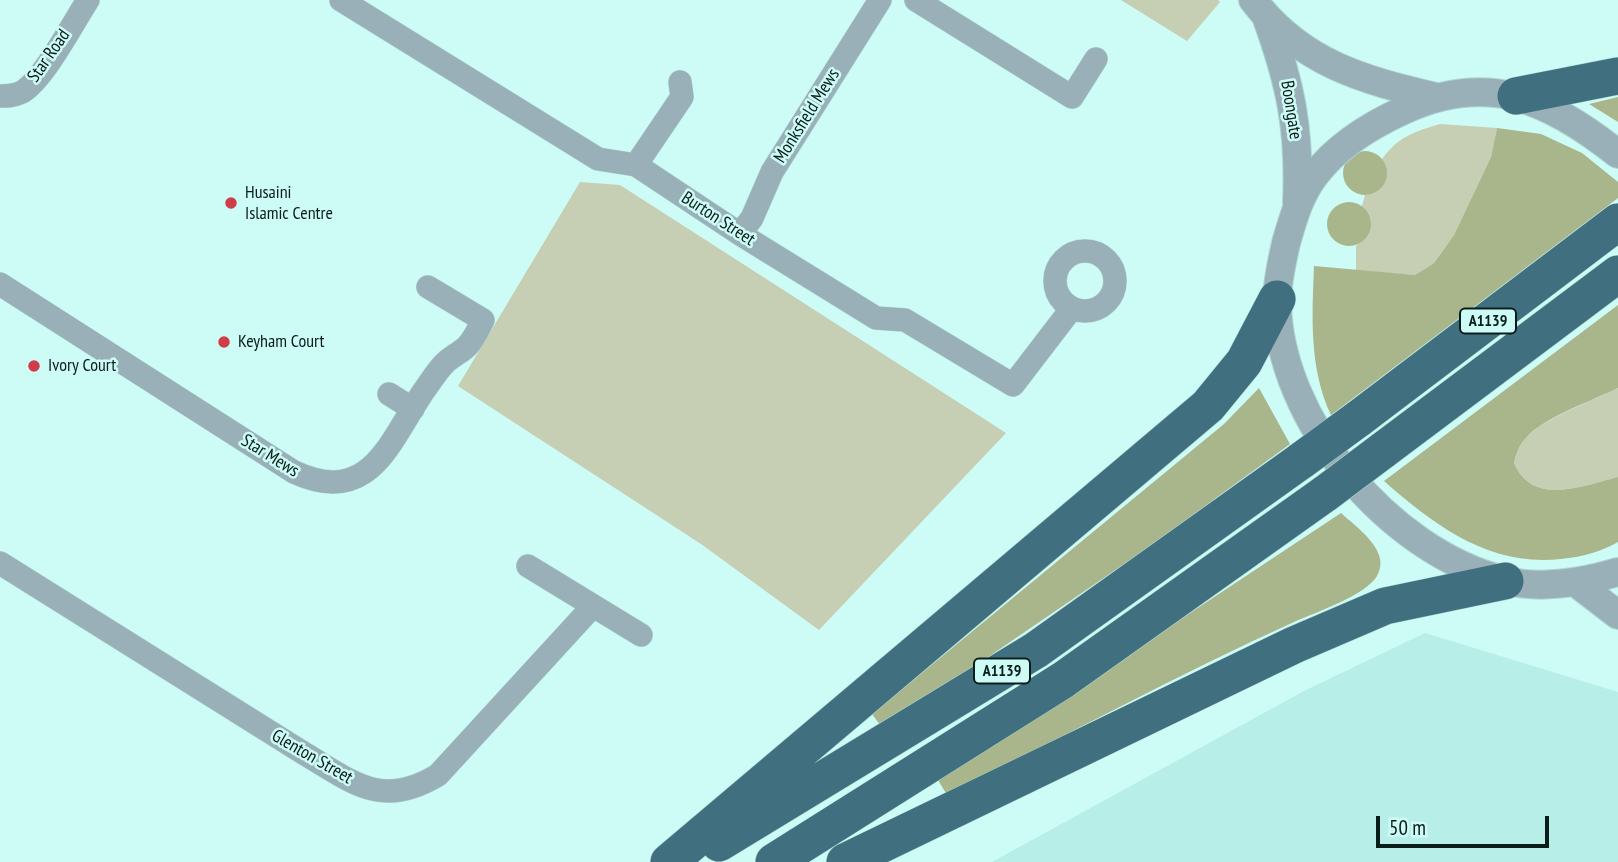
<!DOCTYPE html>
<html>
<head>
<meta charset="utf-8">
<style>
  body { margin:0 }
  #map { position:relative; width:1618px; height:862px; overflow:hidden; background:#cdfbf6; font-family:"PT Sans Narrow",sans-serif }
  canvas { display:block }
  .scale { position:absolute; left:1376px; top:816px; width:173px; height:32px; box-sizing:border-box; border:4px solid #0b1d1b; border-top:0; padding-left:9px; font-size:21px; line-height:24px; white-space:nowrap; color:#0b1d1b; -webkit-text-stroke:5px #cdfbf6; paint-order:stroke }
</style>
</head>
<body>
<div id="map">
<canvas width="1618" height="862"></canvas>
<div class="scale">50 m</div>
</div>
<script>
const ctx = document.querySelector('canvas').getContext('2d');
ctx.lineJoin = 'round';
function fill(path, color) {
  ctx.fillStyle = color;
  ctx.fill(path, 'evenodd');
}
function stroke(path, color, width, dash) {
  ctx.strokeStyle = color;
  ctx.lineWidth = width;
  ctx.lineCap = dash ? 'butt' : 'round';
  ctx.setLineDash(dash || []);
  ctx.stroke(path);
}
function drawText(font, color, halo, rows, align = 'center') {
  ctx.font = font + ' "PT Sans Narrow",sans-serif';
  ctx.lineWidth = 5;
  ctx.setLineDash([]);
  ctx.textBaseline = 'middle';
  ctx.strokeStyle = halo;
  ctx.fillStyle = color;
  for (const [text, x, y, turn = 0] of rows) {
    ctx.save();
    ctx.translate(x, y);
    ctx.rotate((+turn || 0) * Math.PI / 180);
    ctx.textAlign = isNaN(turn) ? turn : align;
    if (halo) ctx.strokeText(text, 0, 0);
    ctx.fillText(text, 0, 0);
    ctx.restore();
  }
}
const built = new Path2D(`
  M1425,633L1618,692V862H992L1304,691Z`);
const green = new Path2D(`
  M1121,0H1218L1220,2L1187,41Z
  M1440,124L1497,128L1491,157L1454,235L1434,263L1415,275L1356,271V246L1368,235L1371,219L1362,206L1365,195L1374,193L1381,188L1386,166L1382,159C1399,136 1414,132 1440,124Z
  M580,182L620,185L1006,433L819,630L701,544L458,386Z
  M1618,388V477C1582,486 1533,507 1514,463C1516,454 1519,445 1526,438C1542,419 1594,400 1618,388Z`);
const forest = new Path2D(`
  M1618,97V122L1589,104Z
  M1497,128L1541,134L1582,153L1618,182V198L1331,415C1309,368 1312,317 1314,266L1415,275L1434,263L1454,235L1491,157Z
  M1343 173a22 22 0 1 1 44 0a22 22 0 1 1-44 0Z
  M1327 224a22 22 0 1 1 44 0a22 22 0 1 1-44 0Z
  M1618,305V388C1594,400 1542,418 1526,438C1519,445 1516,454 1514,463C1533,507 1582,486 1618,477V542C1601,552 1581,557 1561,559C1490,567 1435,526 1384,481Z
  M1259,388L1290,444L1146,549L883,729L872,714L1224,424Z
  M1341,513C1356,527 1392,551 1377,576C1365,596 1316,612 1294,622C1177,675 1063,737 947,795L938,780Z`);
const minor = new Path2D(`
  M341,0L598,159L636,165L740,234L876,318L905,320L1013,385L1072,308
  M916,0L1072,97L1096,59
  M0,96C8,96 14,96 22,92C44,79 73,23 88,0
  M636,165L682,97L680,82
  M740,234L752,218L772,172L880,0
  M1055 281a30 30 0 1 1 60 0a30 30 0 1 1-60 0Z
  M0,284L294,472C374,509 391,435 428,385C433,378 438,370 444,364C451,356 463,352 469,344C475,337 479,328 483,320L428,287
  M389,394L413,409
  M0,563L305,754C354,783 382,809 438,775L593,606
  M528,566L641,635`);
const tertiary = new Path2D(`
  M1253,0C1301,63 1363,80 1436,97
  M1267,19C1291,85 1300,131 1297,202
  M1618,154C1550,100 1488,71 1404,110C1371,125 1337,146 1315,175C1299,196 1293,219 1286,243C1282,261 1277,282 1277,301C1278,420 1389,551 1503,580C1541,590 1581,583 1618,572
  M1575,582L1618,615`);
const trunk = new Path2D(`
  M1516,96L1618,76
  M1358,419L1618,222
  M1382,451L1618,274
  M719,843L1036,650L1302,460
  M669,862L1208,406L1244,362L1277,299
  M774,862L1063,680L1326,493
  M845,862L1294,645L1385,606L1505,581`);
const trunkBridge = new Path2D(`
  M1302,460L1358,419
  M1326,493L1382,451`);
const markers = [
  [231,203,7,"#ce3e48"],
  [224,342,7,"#ce3e48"],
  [34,366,7,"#ce3e48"]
];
const shields = [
  [1488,321,56],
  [1002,671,56]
];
const shieldNames = [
  ["A1139",1488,321],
  ["A1139",1002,671]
];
const streetNames = [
  ["Star Road",49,56,-55],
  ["Boongate",1291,110,81],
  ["Monksfield Mews",807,116,-58],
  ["Burton Street",718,219,33],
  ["Star Mews",270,456,32],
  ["Glenton Street",312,757,30]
];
const poiNames = [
  ["Husaini",245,193],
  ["Islamic Centre",245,214],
  ["Keyham Court",238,342],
  ["Ivory Court",48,366]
];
fill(built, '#b8eee8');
fill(green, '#c6ceb3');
fill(forest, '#a9b68b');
stroke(minor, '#aed7d3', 24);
stroke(tertiary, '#aed7d3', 30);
stroke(trunk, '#aed7d3', 38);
stroke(minor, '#99b0b8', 23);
stroke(tertiary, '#99b0b8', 28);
stroke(trunk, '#40707f', 37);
stroke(trunkBridge, '#aed7d3', 38, []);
stroke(trunkBridge, '#40707f', 37);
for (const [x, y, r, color] of markers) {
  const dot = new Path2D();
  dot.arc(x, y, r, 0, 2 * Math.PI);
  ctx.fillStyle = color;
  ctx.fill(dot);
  stroke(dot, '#cdfbf6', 2.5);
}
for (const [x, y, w] of shields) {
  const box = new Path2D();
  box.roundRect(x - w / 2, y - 12.5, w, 25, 5);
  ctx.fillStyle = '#cdfbf6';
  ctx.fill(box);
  stroke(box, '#0b1d1b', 2);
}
drawText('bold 16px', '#0b1d1b', null, shieldNames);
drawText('18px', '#0b1d1b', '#cdfbf6', streetNames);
drawText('18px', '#0b1d1b', '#cdfbf6', poiNames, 'left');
</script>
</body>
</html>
